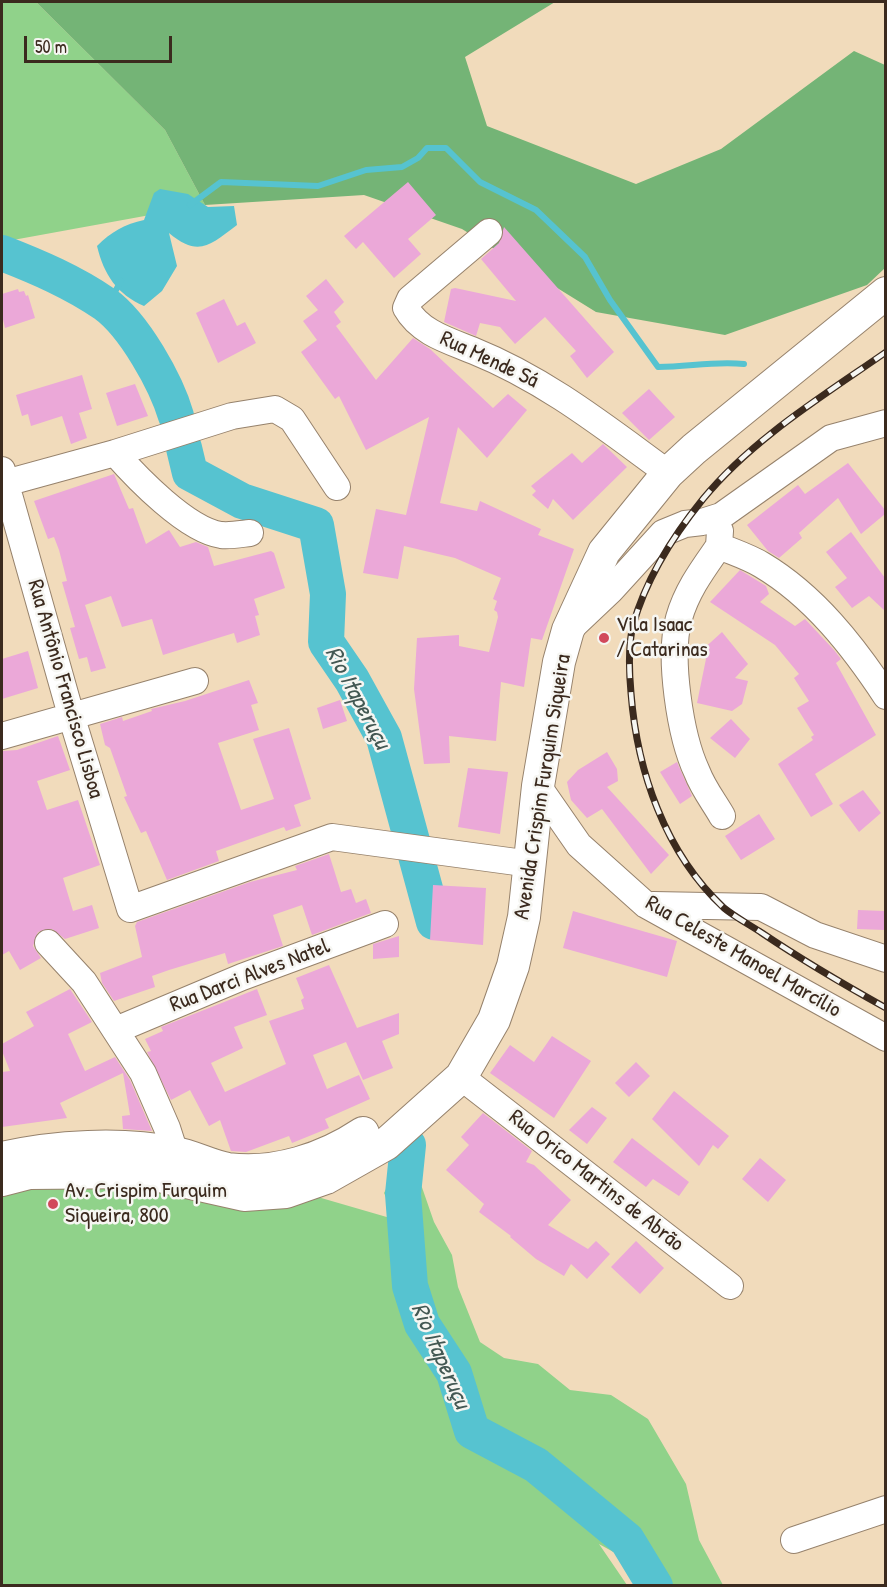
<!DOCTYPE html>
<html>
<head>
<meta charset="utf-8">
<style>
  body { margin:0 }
  #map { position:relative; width:887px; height:1587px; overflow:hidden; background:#f1dbbb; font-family:"Patrick Hand",sans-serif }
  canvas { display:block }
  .frame { position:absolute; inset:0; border:3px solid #3b2a1e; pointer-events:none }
  .scale { position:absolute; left:24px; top:36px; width:148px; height:27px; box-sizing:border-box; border:3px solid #3b2a1e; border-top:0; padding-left:8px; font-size:18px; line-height:21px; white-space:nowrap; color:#3b2a1e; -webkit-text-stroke:4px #f6f6f2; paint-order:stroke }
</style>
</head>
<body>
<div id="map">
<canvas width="887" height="1587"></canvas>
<div class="frame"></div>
<div class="scale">50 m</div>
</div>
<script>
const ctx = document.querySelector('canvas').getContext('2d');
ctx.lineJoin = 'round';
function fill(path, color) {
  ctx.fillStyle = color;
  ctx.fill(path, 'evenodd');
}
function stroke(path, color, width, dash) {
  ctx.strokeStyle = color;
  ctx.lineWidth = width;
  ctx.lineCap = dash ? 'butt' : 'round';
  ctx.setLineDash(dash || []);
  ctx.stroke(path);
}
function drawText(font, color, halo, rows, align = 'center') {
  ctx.font = font + ' "Patrick Hand",sans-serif';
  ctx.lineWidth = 5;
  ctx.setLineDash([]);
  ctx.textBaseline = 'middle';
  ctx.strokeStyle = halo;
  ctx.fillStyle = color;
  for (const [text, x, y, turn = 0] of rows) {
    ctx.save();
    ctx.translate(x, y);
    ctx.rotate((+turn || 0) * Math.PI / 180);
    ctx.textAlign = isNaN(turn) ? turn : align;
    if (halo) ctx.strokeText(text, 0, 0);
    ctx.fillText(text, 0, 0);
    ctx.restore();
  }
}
const green = new Path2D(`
  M2,2H36L165,130L205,205L2,242Z
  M408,1147L434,1222L452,1255L458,1287L480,1342L504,1358L538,1364L570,1390L611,1395L648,1419L686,1484L699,1540L723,1585H635L617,1554L599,1544L627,1585H2V1155L39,1149L216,1148L273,1184L397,1220L384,1193Z`);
const forest = new Path2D(`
  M36,2H555L465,57L487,126L636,184L721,149L854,51L885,65V268L867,285L725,335L596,312L462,229L364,195L205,205L165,130Z`);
const water = new Path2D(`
  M160,189L188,194L208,207L234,206L237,225C210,245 199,258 169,233L177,266L162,291L144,306C117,294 104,275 97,246C111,232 125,224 144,220L154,193Z`);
const stream = new Path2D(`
  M190,205L221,182L318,186L366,170L402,167L418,158L427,148H446L480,182L536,210L585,257L610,300L658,367C689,367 712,361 744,364
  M107,306L121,281`);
const river = new Path2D(`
  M2,253C38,267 73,282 105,304C134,325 166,382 176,416
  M184,448L190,473L242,501L316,525L328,594L326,642L352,680L384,738L434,922
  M408,1145L403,1194L410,1286L422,1324L454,1373L472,1431L536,1465L627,1540L655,1586`);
const building = new Path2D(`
  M408,182L436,215L408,239L421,254L394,278L363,242L356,249L344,236Z
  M504,227L614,352L587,378L570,356L576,351L545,317L515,344L500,327L480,323L476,336L444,322L451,289L455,288L516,301L481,259L499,243Z
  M326,279L344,302L334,312L341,322L336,326L376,380L413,338L430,349L493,408L508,394L527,410L487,458L458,427L440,503L477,511L480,501L541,529L538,535L574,549L542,640L531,638L524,687L501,682L496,741L449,736L450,763L424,764L414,689L417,638L459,635V646L489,652L498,617L497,612L494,610L497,601L493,599L501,578L455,558L404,546L398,579L363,573L376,509L406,515L429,417L366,450L339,396L335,399L301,352L317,340L303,321L318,310L306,296Z
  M18,289L19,292L24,291L26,296L28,295L35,318L5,328L2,315V294Z
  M224,299L237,326L245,322L256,343L218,363L196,313Z
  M82,375L92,409L79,413L87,438L71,444L62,416L31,426L28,414L22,416L16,395Z
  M135,384L148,416L117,426L106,393Z
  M649,389L675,417L649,440L622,413Z
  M603,444L627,467L573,520L553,499L548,509L532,495L536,491L531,486L572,453L582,463Z
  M848,463L885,510V514L861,534L838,498L799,533L802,538L779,558L768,551L747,525L798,485L805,494Z
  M114,474L129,509L133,508L146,544L169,530L180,547L196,542L208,547L214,566L271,551L274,553L285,588L254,599L259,615L255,616L260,635L237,643L234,633L163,655L152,619L122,627L111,596L85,605L106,668L91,672L87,657L79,659L70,628L75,627L62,582L67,581L59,550L54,537L48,539L34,501Z
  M851,532L885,578V611L869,596L852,608L835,587L847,578L826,552Z
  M740,570L766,586L769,594L760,602L795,626L805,619L834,650L841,659L836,663L876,735L815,774L833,804L811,817L778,764L813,740L811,737L814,735L797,708L809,701L794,678L799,674L775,645L710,602Z
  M722,632L748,664L735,678L748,681L742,704L732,711L697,703L706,659L700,652Z
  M28,651L38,688L2,699V659Z
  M249,680L258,703L251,705L259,730L218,743L241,810L274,799L253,739L289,728L311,799L294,805L301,826L286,831L284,827L216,851L219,861L167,880L146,831L141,833L124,797L127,796L110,748L105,745L100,724L122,717L123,721L152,711L151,709L185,701Z
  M340,700L347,721L323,729L317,708Z
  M731,719L750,739L735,758L710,738Z
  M58,736L70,770L37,781L47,810L78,800L100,865L63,878L73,911L92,905L99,928L65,939L52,929L38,932L33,946L41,958L20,970L9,951L2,955V751L17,750Z
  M607,752L617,769L618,781L607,787L669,855L651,874L602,809L587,818L571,800L567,782L578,770Z
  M677,762L692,796L680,804L660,772Z
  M468,768L508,772L500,834L458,827Z
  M863,790L881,813L859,832L839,805Z
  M759,814L775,839L741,860L725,836Z
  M329,854L341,892L351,889L356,903L366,899L371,913L312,935L302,905L273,915L283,946L228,964L225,953L169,970L152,976L155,987L114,1001L102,983L100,973L142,957L135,926L137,922L250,882L297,870L295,866Z
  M433,885L486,888L483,945L430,940Z
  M858,910L885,911V930L857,929Z
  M573,911L677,941L667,977L563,948Z
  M399,936V957L373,959V944Z
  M329,965L357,1028L399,1013V1034L382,1041L393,1068L363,1080L346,1042L313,1055L327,1089L359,1075L370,1099L325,1119L329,1128L292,1143L289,1136L246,1152L231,1151L220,1120L209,1126L190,1090L171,1100L147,1052L151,1051L145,1039L163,1031L161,1027L257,989L267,1015L234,1027L243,1048L211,1063L225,1092L286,1064L269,1021L304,1009L301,1000L304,998L296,978Z
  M70,989L92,1022L68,1034L85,1071L115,1057L130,1080L152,1131L123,1129L122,1116L130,1115L123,1073L60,1103L67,1118L2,1127V1072L10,1071L2,1051V1044L34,1026L26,1012Z
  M552,1036L591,1061L554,1118L490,1073L510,1045L534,1062Z
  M636,1062L650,1076L629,1097L615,1083Z
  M674,1091L729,1136L718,1149L713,1145L699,1166L652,1119Z
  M592,1107L607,1118L587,1144L569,1130Z
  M483,1113L532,1151L526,1162L534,1165L571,1200L548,1225L588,1249L596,1241L610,1254L587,1279L571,1264L564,1276L536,1259L510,1237L511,1236L479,1212L484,1204L446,1170L469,1145L461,1137Z
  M632,1138L689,1182L679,1196L653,1179L646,1187L613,1162Z
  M760,1158L786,1180L768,1202L742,1179Z
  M636,1241L664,1268L640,1294L611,1267Z`);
const minor = new Path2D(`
  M489,232L410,299L406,308C420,333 450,341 474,351C546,380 606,428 668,473
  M115,453C137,478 187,530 221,535C230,536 241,534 250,533
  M2,470L71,715L130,909L332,837L531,864
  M2,484L115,453L232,416L275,409L292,419L337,487
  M720,531L719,546C733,552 749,557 762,565C814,596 853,646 886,696
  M719,546C703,569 687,590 679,618C668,656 680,736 697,772C703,788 714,802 722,816
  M574,625L611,590L663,533L685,524L702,522L721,516L831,438L886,423
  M2,736L195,681
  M538,786L579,845L646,905L886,1038
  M653,905L761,907L815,935L886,959
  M48,943L84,982L143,1073L167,1128L175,1153L170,1168
  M116,1030L242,977L385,924
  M461,1077L730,1286
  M794,1540L886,1509`);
const major = new Path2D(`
  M2,1158C54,1146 122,1142 175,1153C193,1156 210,1166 228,1169C275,1175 324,1159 363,1133
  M2,1180L29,1173L141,1172L244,1195L286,1192L326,1178L386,1144L461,1077L494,1020L513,966L524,917L538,786L559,662L568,630L604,552L668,473L694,449L886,293`);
const rail = new Path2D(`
  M886,352C823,396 752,439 703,499C673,536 646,579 633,625C628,646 629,671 631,693C637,771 665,853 724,908C735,917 750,925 762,933C802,960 843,984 886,1008`);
const markers = [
  [604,638,6,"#d1495b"],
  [53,1204,6,"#d1495b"]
];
const streetNames = [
  ["Rua Mende Sá",489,360,25],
  ["Rua Antônio Francisco Lisboa",65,689,74],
  ["Avenida Crispim Furquim Siqueira",543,787,-81],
  ["Rua Celeste Manoel Marcílio",743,957,30],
  ["Rua Darci Alves Natel",250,976,-21],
  ["Rua Orico Martins de Abrão",596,1181,38]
];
const poiNames = [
  ["Vila Isaac",616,625],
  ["/ Catarinas",616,650],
  ["Av. Crispim Furquim",65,1191],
  ["Siqueira, 800",65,1216]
];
const waterNames = [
  ["Rio Itaperuçu",357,698,62],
  ["Rio Itaperuçu",440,1356,66]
];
fill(green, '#90d28a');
fill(forest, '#74b476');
fill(water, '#56c3d0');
stroke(stream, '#56c3d0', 6);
stroke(river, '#56c3d0', 36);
fill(building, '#eba8d8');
stroke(minor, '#96826c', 28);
stroke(major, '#96826c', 34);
stroke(minor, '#fff', 26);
stroke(major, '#fff', 32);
stroke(rail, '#3b2a1e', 7);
stroke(rail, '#f6f6f2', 4.5, [14]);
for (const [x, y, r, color] of markers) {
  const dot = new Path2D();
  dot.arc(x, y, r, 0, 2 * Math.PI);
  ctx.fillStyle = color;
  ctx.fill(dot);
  stroke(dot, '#f6f6f2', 2);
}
drawText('22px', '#3b2a1e', '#f6f6f2', streetNames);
drawText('22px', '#3b2a1e', '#f6f6f2', poiNames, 'left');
drawText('italic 24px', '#435853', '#f6f6f2', waterNames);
</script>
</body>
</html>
